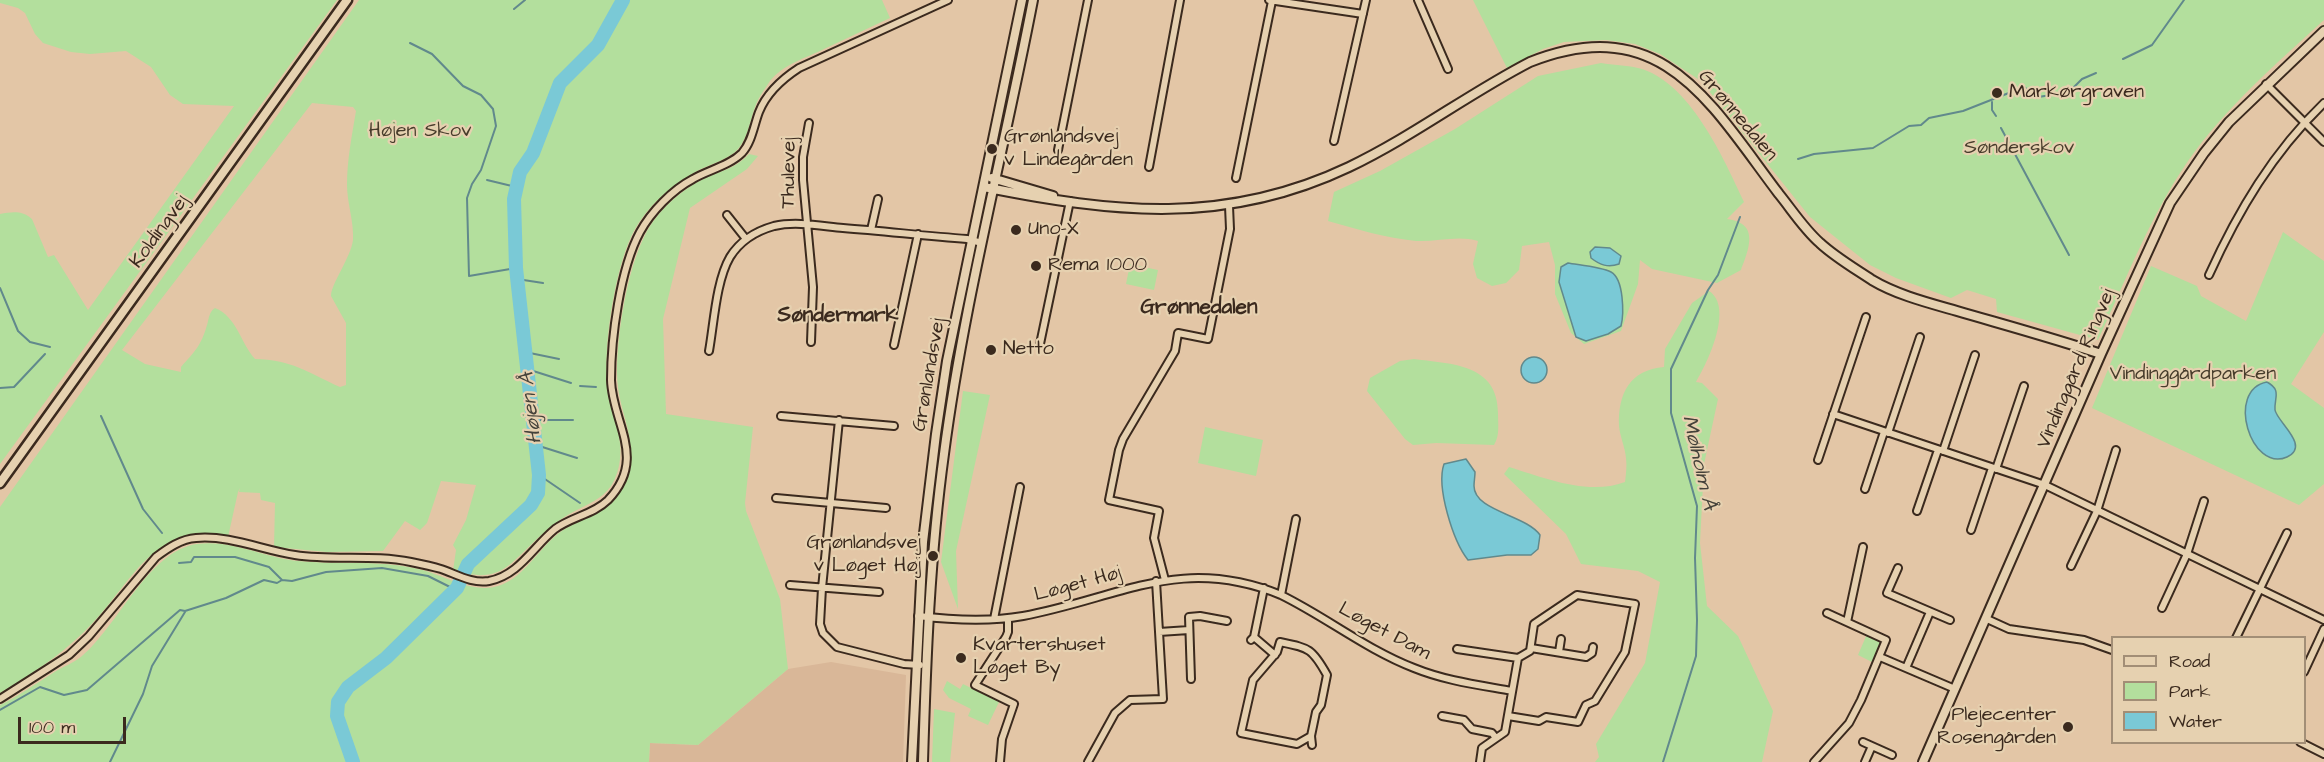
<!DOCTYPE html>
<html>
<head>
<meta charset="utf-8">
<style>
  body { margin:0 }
  #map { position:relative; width:2324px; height:762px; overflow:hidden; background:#e3c6a6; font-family:"Architects Daughter",sans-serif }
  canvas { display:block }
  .legend { position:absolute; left:2111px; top:636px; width:195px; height:108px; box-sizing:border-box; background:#e6d1b0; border:2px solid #a28e76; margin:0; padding:8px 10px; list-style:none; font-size:18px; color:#3b2a1e }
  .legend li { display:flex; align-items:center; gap:12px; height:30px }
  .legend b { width:30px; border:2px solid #a28e76 }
  .scale { position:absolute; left:18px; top:717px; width:108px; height:27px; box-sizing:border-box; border:3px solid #3b2a1e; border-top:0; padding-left:8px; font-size:18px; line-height:21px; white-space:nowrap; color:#3b2a1e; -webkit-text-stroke:4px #e6d1b0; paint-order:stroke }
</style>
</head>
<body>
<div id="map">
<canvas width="2324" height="762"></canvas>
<ul class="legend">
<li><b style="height:8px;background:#e6d1b0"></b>Road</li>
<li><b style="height:16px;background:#b3df9d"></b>Park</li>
<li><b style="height:16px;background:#7ac9d6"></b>Water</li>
</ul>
<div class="scale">100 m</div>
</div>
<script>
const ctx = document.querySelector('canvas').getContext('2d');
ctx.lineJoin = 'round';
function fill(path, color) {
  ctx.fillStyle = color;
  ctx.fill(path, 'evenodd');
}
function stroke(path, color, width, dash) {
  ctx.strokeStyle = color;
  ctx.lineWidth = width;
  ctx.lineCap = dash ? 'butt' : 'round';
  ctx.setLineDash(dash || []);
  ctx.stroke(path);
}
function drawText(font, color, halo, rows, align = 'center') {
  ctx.font = font + ' "Architects Daughter",sans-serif';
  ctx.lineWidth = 4.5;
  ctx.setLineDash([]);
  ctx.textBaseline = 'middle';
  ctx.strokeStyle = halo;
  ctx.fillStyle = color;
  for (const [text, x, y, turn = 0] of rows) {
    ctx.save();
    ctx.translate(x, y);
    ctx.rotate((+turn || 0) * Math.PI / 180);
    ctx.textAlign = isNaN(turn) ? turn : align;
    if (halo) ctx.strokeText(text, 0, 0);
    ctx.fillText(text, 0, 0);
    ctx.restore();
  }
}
const built = new Path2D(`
  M831,662L906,675L903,762H649L650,743L698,745L788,669Z`);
const green = new Path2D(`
  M0,0H337L0,464V214C12,212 22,210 32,219L48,257L54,255L88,310L234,106L183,104L170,95L151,67L126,51L90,54L71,52L43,43L35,34L25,13L18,8L0,3Z
  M359,0H882L890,18C868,28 846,39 824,49C806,58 784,64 770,81C766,87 761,94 758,100C750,116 749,141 734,153C723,161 709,165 697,171C670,186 644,209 631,237C616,269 605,336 607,371C608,408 634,450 611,486C602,499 588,504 575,511C561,518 549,528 538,538C506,568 500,583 453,571L456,550L453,545L466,520L476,485L441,481L427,523L420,530L405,521L383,551L327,552L274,547L275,503L261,500L260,493L239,492L240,488L238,492L228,537C148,523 133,585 84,632C59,656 28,677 0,693V507ZM312,103L353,107L356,111C352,135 347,160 347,185C347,203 354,221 353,240C351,257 331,284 331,296L346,323V385L340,387C309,373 290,359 255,359C240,342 237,317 215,308C209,312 209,318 207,325C201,346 195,351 181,367V372L145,364L122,350Z
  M1473,0H2324V20C2277,63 2225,108 2188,161C2150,216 2126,280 2098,340L1997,312L1996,299L1967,290L1951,298L1896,278L1870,265L1810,217L1701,81L1660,54L1635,44L1606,40L1564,42L1543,49L1507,68Z
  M1601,63C1613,65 1626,65 1638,68C1689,80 1724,159 1744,202L1727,219C1760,223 1749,249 1741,270L1717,283L1652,269L1640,260L1638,284L1621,331L1584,344L1571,333L1555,294V265L1549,242L1522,246L1519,270L1506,283L1492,286L1477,278L1473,264L1478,241C1458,235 1437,242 1416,241C1386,238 1356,229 1328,221L1334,192L1380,171L1455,129L1538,76ZM1568,263L1611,272L1576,337L1559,282L1561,267Z
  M749,154L758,156L747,169L690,208L663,319L666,414L753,427L745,503L746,511L780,599L788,669L698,745L650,743L649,762H0V705C19,696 35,684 53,673C62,667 74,663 82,656C118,626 148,551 197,544C230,539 264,557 297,561C336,565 375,560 414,568C442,573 473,596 501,585C525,576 539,548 559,533C577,519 602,516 616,498C620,493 621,487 624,482C642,440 617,414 617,373C617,334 627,270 645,235C656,212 682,189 705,178C721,171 736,168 749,154Z
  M2283,232L2324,261V332L2291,384L2324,408V484L2299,505L2092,408L2151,266L2197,286L2201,296L2246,321Z
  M1130,264L1158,270L1154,290L1126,284Z
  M1709,291C1734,307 1708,362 1696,382L1702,383L1718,399L1704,464L1700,543L1707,606L1738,636L1773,711L1762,762H1595L1599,757L1596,744L1645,663L1660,582L1638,571L1581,564L1566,534L1504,474L1509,467C1545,478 1588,496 1625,482C1626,474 1627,466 1626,458C1625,447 1620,437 1619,426C1618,393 1630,370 1664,367L1665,349L1692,303Z
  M1414,359C1452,364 1498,364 1498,413C1498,425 1500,435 1494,445L1436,443L1413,445L1405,439L1367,391L1370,378L1400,361Z
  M963,391L990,395L956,551L958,609L941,562Z
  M1205,427L1263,440L1256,476L1198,463Z
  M1867,634L1881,642V646L1874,663L1858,655Z
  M947,681L960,689L963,684L999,702L988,725L968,716L971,709L949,698L943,690Z
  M934,709L955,713L950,762H932Z`);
const water = new Path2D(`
  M1595,247L1610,248L1621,256L1619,264C1608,268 1600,265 1591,258L1590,252Z
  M1568,263C1579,265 1601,267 1611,272C1624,279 1624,314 1621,326L1608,334L1586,341L1576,337L1559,282L1561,267Z
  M1521 370a13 13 0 1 1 26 0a13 13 0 1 1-26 0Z
  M2267,382C2282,390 2274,398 2275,410C2277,422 2311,446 2287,457C2251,473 2225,390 2267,382Z
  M1466,459L1475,472C1475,477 1474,481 1474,486C1474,511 1526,515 1540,535L1538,549L1531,555H1507L1468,560C1453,541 1436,487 1444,464Z`);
const stream = new Path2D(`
  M514,9L525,0
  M410,43L432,54L463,86L481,95L493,109L496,126L481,170L472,184L467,198L469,276L516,268
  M2123,59L2152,45L2184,0
  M1992,102V110L1996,116
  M2001,128L2069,255
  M1798,159L1814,154L1873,148L1909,126L1921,125L1929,118L1963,111L2024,87L2038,97L2065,93L2072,89L2082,79L2096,73
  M487,180L516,187
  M517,279L543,283
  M0,288L18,331L30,342L50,347
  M525,352L559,359
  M527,369L571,383
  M580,386L596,387
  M0,388L14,387L45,354
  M101,416L143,509L162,533
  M533,420H573
  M536,445L577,458
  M539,475L580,503
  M179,563L191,562L194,557H235L269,567L282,580L292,581L326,572L382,568L428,576L456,590
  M0,710L40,687L64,695L87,690L180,610L185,611L226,598L264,580L277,583L282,580
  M110,762L143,694L152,666L185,612
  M1663,762L1696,656L1697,620L1695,558L1697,506L1671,413V369L1708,290L1718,275L1740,217`);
const river = new Path2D(`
  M353,762L337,716L338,702L348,687L386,658L457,588L468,564L531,505L538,493L539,475L516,268L514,199L520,172L533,153L560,83L598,45L623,0`);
const minor = new Path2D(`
  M1269,0L1363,14
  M1418,0L1448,69
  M2266,84L2324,142
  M809,123L803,157V180L813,287L811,342
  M1334,141L1366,0
  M1058,150L1088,0
  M1149,167L1180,0
  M1236,178L1272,1
  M727,215L746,239
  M871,230L878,199
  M2209,275C2238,211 2273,152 2324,103
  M1040,344L1070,201
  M894,345L918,234
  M709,351C714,323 716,281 730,257C740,241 756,231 774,226C796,221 821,226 843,228C884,231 925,236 967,239L982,243
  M1833,414L2045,485L2324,620
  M781,416L894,426
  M839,420L822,588L820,624L823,633L837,647L904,664L920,665
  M1888,433L1920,337
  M1943,451L1975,355
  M1818,460L1866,317
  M1996,469L2024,386
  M1865,489L1884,432
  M776,498L886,508
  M1917,511L1938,450
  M1971,530L1992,468
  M2071,566L2097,511L2116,450
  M1898,568L1887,593L1950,620
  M1165,580L1154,538L1159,511L1109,500L1119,450L1123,439L1175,351L1178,333L1208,339L1230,229L1229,206
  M790,585L879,592
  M1281,595C1326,617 1367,650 1414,668C1446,681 1479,685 1512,691
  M2162,608L2187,554L2204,501
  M918,616C952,620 989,622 1023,616C1120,598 1180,554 1281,595L1296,519
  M994,619L1020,487
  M1987,619L2009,629L2084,640L2112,650
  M1847,622L1863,547
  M1159,632L1189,630
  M1254,637L1275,655
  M2236,638L2287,533
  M1251,640L1254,637L1264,588
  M1531,648L1586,657L1592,653L1593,647
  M1457,649L1518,658
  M1559,652L1561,639
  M1880,657L1955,689
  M1906,668L1930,612
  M2304,672L2324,629
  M1191,679L1189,617L1200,616L1227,621
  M0,699L69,655L89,636L156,557C168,548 181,539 196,538C230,535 262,550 295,555C334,561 373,554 411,562C421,564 431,566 441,569C456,574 472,584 489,581C519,575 533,547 555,529C571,517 594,514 608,500C648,458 612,423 611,380C611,338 620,269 640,232C651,212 672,190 693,179C708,170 729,166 742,153C752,142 754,125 759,112C767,92 782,79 799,68L948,0
  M1442,716L1464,720L1472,729L1492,733L1496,738
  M1311,736L1297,744L1241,733L1253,680L1277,652L1280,642C1309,648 1312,648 1327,675L1321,705L1316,712L1311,736L1312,745
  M1863,742L1892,755
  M2300,742L2324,754
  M1000,762L1002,739L1014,704L975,685L1006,637L1008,632V618
  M1088,762L1115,713L1130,700L1163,699L1156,581
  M1480,762L1482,748L1505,732L1518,658L1530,651L1534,624L1577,595L1635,604L1625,652L1595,701L1586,705L1578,722L1546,717L1539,721L1508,716
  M1814,762L1849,723L1861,700L1886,640L1827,613
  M1865,762L1872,746`);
const tertiary = new Path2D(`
  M992,178L1053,196
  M984,187C1114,213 1225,226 1349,167C1412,137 1468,94 1530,62C1662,10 1710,103 1779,194C1792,210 1804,229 1820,243C1835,257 1854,268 1872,280C1897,295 1929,303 1957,311C2005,325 2053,338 2101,354
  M912,762L923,542L936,434L947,361L1022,0
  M923,762C926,659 930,556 944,454C964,301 1004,151 1033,0
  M1923,762L2101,354L2170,203L2204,153L2229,122L2324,31`);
const secondary = new Path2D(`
  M0,483L347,0`);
const markers = [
  [1997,93,6,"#3b2a1e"],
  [992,149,6,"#3b2a1e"],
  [1016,230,6,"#3b2a1e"],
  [1036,266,6,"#3b2a1e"],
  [991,350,6,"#3b2a1e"],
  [933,556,6,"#3b2a1e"],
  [961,658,6,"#3b2a1e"],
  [2068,727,6,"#3b2a1e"]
];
const poiNames = [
  ["Markørgraven",2009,93],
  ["Grønlandsvej",1004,138],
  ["v Lindegården",1004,161],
  ["Uno-X",1028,230],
  ["Rema 1000",1048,266],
  ["Netto",1003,350],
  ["Grønlandsvej",921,544,"right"],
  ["v Løget Høj",921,567,"right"],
  ["Kvartershuset",973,646],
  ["Løget By",973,669],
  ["Plejecenter",2056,716,"right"],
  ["Rosengården",2056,739,"right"]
];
const streetNames = [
  ["Grønnedalen",1737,116,50],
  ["Thulevej",790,173,-89],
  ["Koldingvej",160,232,-54],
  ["Vindinggård Ringvej",2077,369,-67],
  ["Grønlandsvej",930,375,-80],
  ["Løget Høj",1078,585,-15],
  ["Løget Dam",1384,632,28]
];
const parkNames = [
  ["Højen Skov",420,132],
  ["Sønderskov",2019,149],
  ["Vindinggårdparken",2193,375]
];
const neighbourhoodNames = [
  ["Grønnedalen",1199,309],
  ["Søndermark",838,317]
];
const waterNames = [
  ["Højen Å",532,408,-97],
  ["Mølholm Å",1698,463,77]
];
fill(built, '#d9b798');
fill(green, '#b3df9d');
fill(water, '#7ac9d6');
stroke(water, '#61898c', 1.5);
stroke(stream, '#61898c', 2);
stroke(river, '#7ac9d6', 14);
stroke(minor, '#3b2a1e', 10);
stroke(tertiary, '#3b2a1e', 12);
stroke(secondary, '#3b2a1e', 13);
stroke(minor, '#e6d1b0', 6);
stroke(tertiary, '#e6d1b0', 8);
stroke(secondary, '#e6d1b0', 8);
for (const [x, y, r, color] of markers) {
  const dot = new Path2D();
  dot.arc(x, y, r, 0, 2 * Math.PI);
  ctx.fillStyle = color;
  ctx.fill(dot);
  stroke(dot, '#e6d1b0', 2);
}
drawText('20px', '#3b2a1e', '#e6d1b0', poiNames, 'left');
drawText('20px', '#3b2a1e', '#e6d1b0', streetNames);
drawText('20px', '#473c2b', '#e6d1b0', parkNames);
drawText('bold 21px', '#3b2a1e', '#e6d1b0', neighbourhoodNames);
drawText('italic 21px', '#44423a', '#e6d1b0', waterNames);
</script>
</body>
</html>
